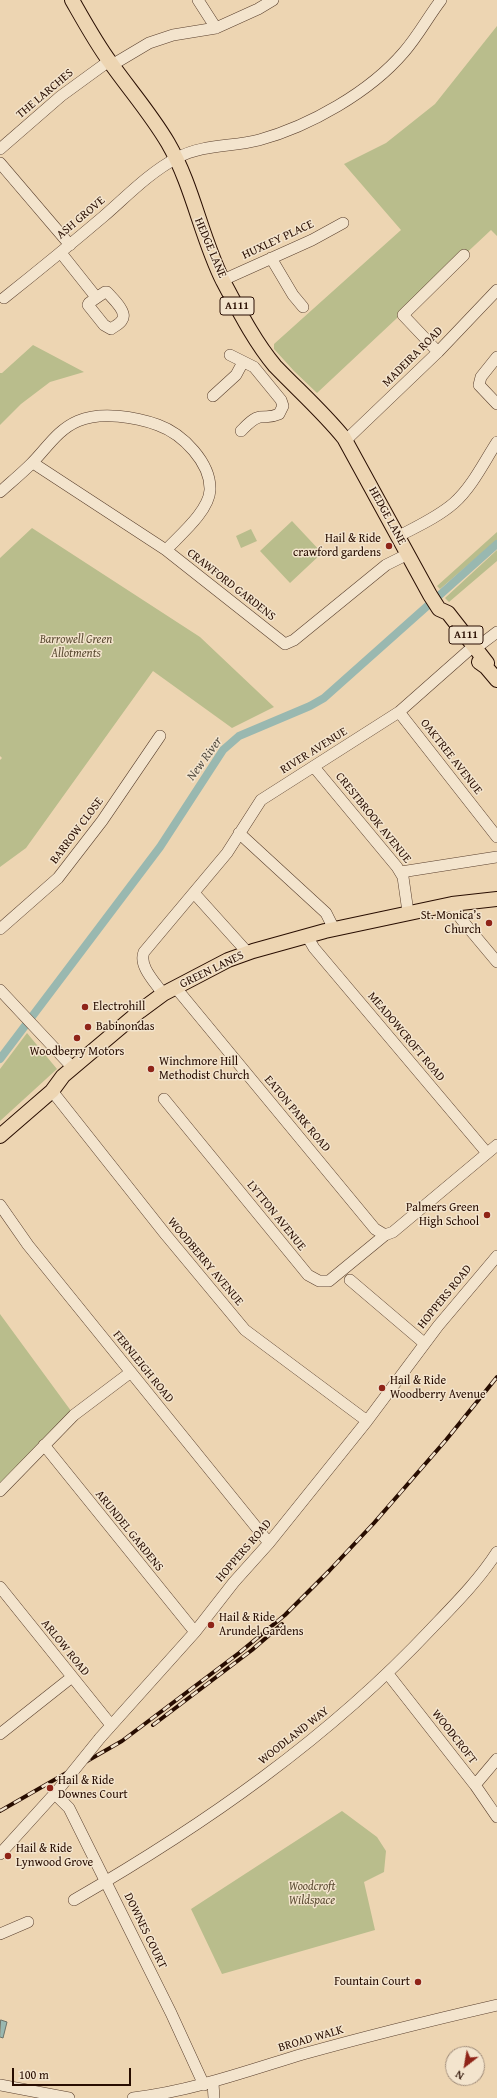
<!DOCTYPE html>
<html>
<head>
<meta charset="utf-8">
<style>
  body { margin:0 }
  #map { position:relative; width:497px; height:2098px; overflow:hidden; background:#edd5b2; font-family:"Gentium Book Plus",serif }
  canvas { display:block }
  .north { position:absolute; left:445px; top:2046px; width:40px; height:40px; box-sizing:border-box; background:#f3e4cd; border:1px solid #a28e7b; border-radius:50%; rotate:211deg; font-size:11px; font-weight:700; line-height:16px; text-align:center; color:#280d01 }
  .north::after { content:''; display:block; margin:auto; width:14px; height:18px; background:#8f2418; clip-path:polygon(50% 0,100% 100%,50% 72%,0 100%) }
  .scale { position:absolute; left:12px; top:2068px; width:119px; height:18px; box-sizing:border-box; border:2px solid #280d01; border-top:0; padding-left:5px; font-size:12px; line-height:14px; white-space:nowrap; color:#280d01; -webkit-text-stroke:3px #f3e4cd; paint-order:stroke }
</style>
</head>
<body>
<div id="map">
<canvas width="497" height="2098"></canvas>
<div class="north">N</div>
<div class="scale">100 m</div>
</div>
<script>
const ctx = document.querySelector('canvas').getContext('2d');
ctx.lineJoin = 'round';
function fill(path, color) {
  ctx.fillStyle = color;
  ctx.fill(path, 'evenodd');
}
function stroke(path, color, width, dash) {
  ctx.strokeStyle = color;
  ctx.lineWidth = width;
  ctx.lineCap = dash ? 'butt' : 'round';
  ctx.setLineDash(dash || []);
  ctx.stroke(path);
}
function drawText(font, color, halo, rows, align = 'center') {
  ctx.font = font + ' "Gentium Book Plus",serif';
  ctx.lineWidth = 3;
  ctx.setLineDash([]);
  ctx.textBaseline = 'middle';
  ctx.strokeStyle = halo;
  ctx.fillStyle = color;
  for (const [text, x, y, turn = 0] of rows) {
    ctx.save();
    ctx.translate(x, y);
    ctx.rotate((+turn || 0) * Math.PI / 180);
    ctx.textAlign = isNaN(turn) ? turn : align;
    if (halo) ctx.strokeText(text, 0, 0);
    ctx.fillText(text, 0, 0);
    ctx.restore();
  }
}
const green = new Path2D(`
  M497,26V236L491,230L317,393L294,371L274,349V344L401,230L344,164L386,143L435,104Z
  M33,345L84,372L50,382L21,404L0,425V373H2Z
  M292,521L322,553L290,583L260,551Z
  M32,528L200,637L274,707L232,728L153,671L26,848L0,867V760L2,758L0,756V558Z
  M251,529L257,541L241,548L236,536Z
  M497,532V540L440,589L437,586Z
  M497,550V561L449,602L445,598Z
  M27,1033L57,1069L0,1121V1069Z
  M0,1314L74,1415L0,1486Z
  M342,1811L377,1837L386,1851L384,1872L364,1882L375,1930L222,1974L191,1909Z`);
const water = new Path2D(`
  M1,2020L7,2022L3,2038L0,2037Z`);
const canal = new Path2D(`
  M0,1059L160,847L223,750L239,736L310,706L324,698L497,544`);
const minor = new Path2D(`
  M198,0L216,28
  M112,65L149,43L173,35L216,28L258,9L273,0
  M0,149L61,96L109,61
  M0,163L70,245
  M61,253L96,297
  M271,258L293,295L303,307
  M223,280L312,240L343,223
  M105,292H107C112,298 128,312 122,320C120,324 115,326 111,329L104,325L88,305L89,303Z
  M4,298C38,271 71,244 104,216C127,196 150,172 177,158C203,144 232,147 259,140C310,126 370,92 404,52C418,36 428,17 441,0
  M438,352L403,315L464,255
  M230,355L254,367L281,400L283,406L279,414C270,418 268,416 260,417C253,418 246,426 241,431
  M497,357L481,377L479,385L497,404
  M213,396L236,375L243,362
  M345,441L438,352L497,290
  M33,463L166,550L285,644L294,640L386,565L408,554
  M0,492C10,483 21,474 31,464C47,448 57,430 78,421C101,411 136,417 158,425C183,434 211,463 210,490C209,511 180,535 166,550
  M399,536C418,526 438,517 454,503C472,487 484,462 497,442
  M476,648L497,632
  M399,712L497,837
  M314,767L397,867L403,877L408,912
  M239,833L326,913L334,929
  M401,872L497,857
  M194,893L248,953
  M452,904L461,919L497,962
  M0,929L58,878L102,821L160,736
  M307,936L314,948L487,1153
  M176,988L375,1229L385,1235
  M0,990L73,1068
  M163,994C156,983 138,966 144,952L227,853L261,800L399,712L468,651
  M52,1091L166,1235L245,1330L367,1421
  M164,1099L308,1275L319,1281H329L385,1235L393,1232L497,1145
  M0,1205L28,1245L269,1543
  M350,1280L424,1343
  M44,1445L195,1632
  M0,1491L74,1415L131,1372
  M0,1587L111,1725
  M388,1674L475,1785L497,1817
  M0,1734L72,1677
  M100,1738L195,1632L234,1582L269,1543L367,1421L438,1326L497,1256
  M475,1785L497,1759
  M55,1794L69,1808L171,2013L204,2085
  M0,1854L58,1790
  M74,1900C204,1825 329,1738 432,1628C455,1604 479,1580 497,1552
  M0,1934L28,1922
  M213,2083L214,2098
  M0,2085L69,2098
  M133,2098C192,2091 247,2071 303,2054C367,2036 432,2020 497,2005`);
const major = new Path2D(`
  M72,0C84,21 96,43 110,62C129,89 151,114 168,143C193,186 201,237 223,281C238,309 254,341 275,366C298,390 323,412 344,438L430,595L439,609L448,613L487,663L486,667
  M479,662L486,667L497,680
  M0,1136L52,1091L63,1076L140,1011L163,994L228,960L253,951L325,931L452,904L497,899`);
const rail = new Path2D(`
  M153,1725L252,1650L282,1624
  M0,1811L122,1741L239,1653L285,1615L329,1571L374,1523L446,1440L497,1377`);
const minorBridge = new Path2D(`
  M58,1790L100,1738`);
const markers = [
  [389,546,4,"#8f2418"],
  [489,923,4,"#8f2418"],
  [85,1007,4,"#8f2418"],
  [88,1027,4,"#8f2418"],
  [77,1038,4,"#8f2418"],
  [151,1069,4,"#8f2418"],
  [487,1215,4,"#8f2418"],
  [382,1388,4,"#8f2418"],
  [211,1625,4,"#8f2418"],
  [50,1788,4,"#8f2418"],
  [8,1856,4,"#8f2418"],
  [418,1982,4,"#8f2418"]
];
const shields = [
  [237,306,34],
  [466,635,34]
];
const shieldNames = [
  ["A111",237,306],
  ["A111",466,635]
];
const streetNames = [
  ["THE LARCHES",45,94,-40],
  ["ASH GROVE",81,218,-40],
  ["HUXLEY PLACE",278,240,-25],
  ["HEDGE LANE",210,248,67],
  ["MADEIRA ROAD",413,357,-45],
  ["HEDGE LANE",387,516,61],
  ["CRAWFORD GARDENS",231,585,38],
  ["RIVER AVENUE",314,751,-32],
  ["OAKTREE AVENUE",451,757,52],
  ["CRESTBROOK AVENUE",373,818,51],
  ["BARROW CLOSE",77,831,-53],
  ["GREEN LANES",212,970,-26],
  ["MEADOWCROFT ROAD",406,1037,50],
  ["EATON PARK ROAD",297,1114,50],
  ["LYTTON AVENUE",276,1216,51],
  ["WOODBERRY AVENUE",205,1262,50],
  ["HOPPERS ROAD",445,1297,-51],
  ["FERNLEIGH ROAD",143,1367,51],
  ["ARUNDEL GARDENS",129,1531,51],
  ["HOPPERS ROAD",244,1551,-49],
  ["ARLOW ROAD",65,1648,51],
  ["WOODLAND WAY",294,1736,-38],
  ["WOODCROFT",454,1737,52],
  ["DOWNES COURT",145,1931,64],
  ["BROAD WALK",311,2039,-16]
];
const poiNames = [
  ["Hail & Ride",381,539,"right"],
  ["crawford gardens",381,553,"right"],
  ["St. Monica’s",481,916,"right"],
  ["Church",481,930,"right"],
  ["Electrohill",93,1007],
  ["Babinondas",96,1027],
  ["Woodberry Motors",77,1052,"center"],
  ["Winchmore Hill",159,1062],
  ["Methodist Church",159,1076],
  ["Palmers Green",479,1208,"right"],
  ["High School",479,1222,"right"],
  ["Hail & Ride",390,1381],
  ["Woodberry Avenue",390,1395],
  ["Hail & Ride",219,1618],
  ["Arundel Gardens",219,1632],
  ["Hail & Ride",58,1781],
  ["Downes Court",58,1795],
  ["Hail & Ride",16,1849],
  ["Lynwood Grove",16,1863],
  ["Fountain Court",410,1982,"right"]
];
const parkNames = [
  ["Barrowell Green",76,640],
  ["Allotments",76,654],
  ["Woodcroft",312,1887],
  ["Wildspace",312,1901]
];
const waterNames = [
  ["New River",205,759,-54]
];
fill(green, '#b9bd8c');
fill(water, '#99b8b0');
stroke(water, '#6c746a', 1);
stroke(canal, '#99b8b0', 8);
stroke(minor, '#593f2d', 12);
stroke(major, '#280d01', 16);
stroke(minor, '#f3e4cd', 11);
stroke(major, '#edd5b2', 14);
stroke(rail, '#280d01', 4);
stroke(rail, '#f3e4cd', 2.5, [8]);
stroke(minorBridge, '#593f2d', 12, []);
stroke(minorBridge, '#f3e4cd', 11);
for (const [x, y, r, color] of markers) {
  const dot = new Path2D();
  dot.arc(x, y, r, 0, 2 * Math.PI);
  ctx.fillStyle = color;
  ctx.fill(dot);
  stroke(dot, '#f3e4cd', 1.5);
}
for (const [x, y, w] of shields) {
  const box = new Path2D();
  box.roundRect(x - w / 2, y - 9, w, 18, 3);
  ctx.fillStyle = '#f3e4cd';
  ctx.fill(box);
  stroke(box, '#280d01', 1);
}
drawText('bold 11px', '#280d01', null, shieldNames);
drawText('12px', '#280d01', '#f3e4cd', streetNames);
drawText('12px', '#280d01', '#f3e4cd', poiNames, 'left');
drawText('italic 12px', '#5b4b32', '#f3e4cd', parkNames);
drawText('italic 13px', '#50493e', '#f3e4cd', waterNames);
</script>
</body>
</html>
